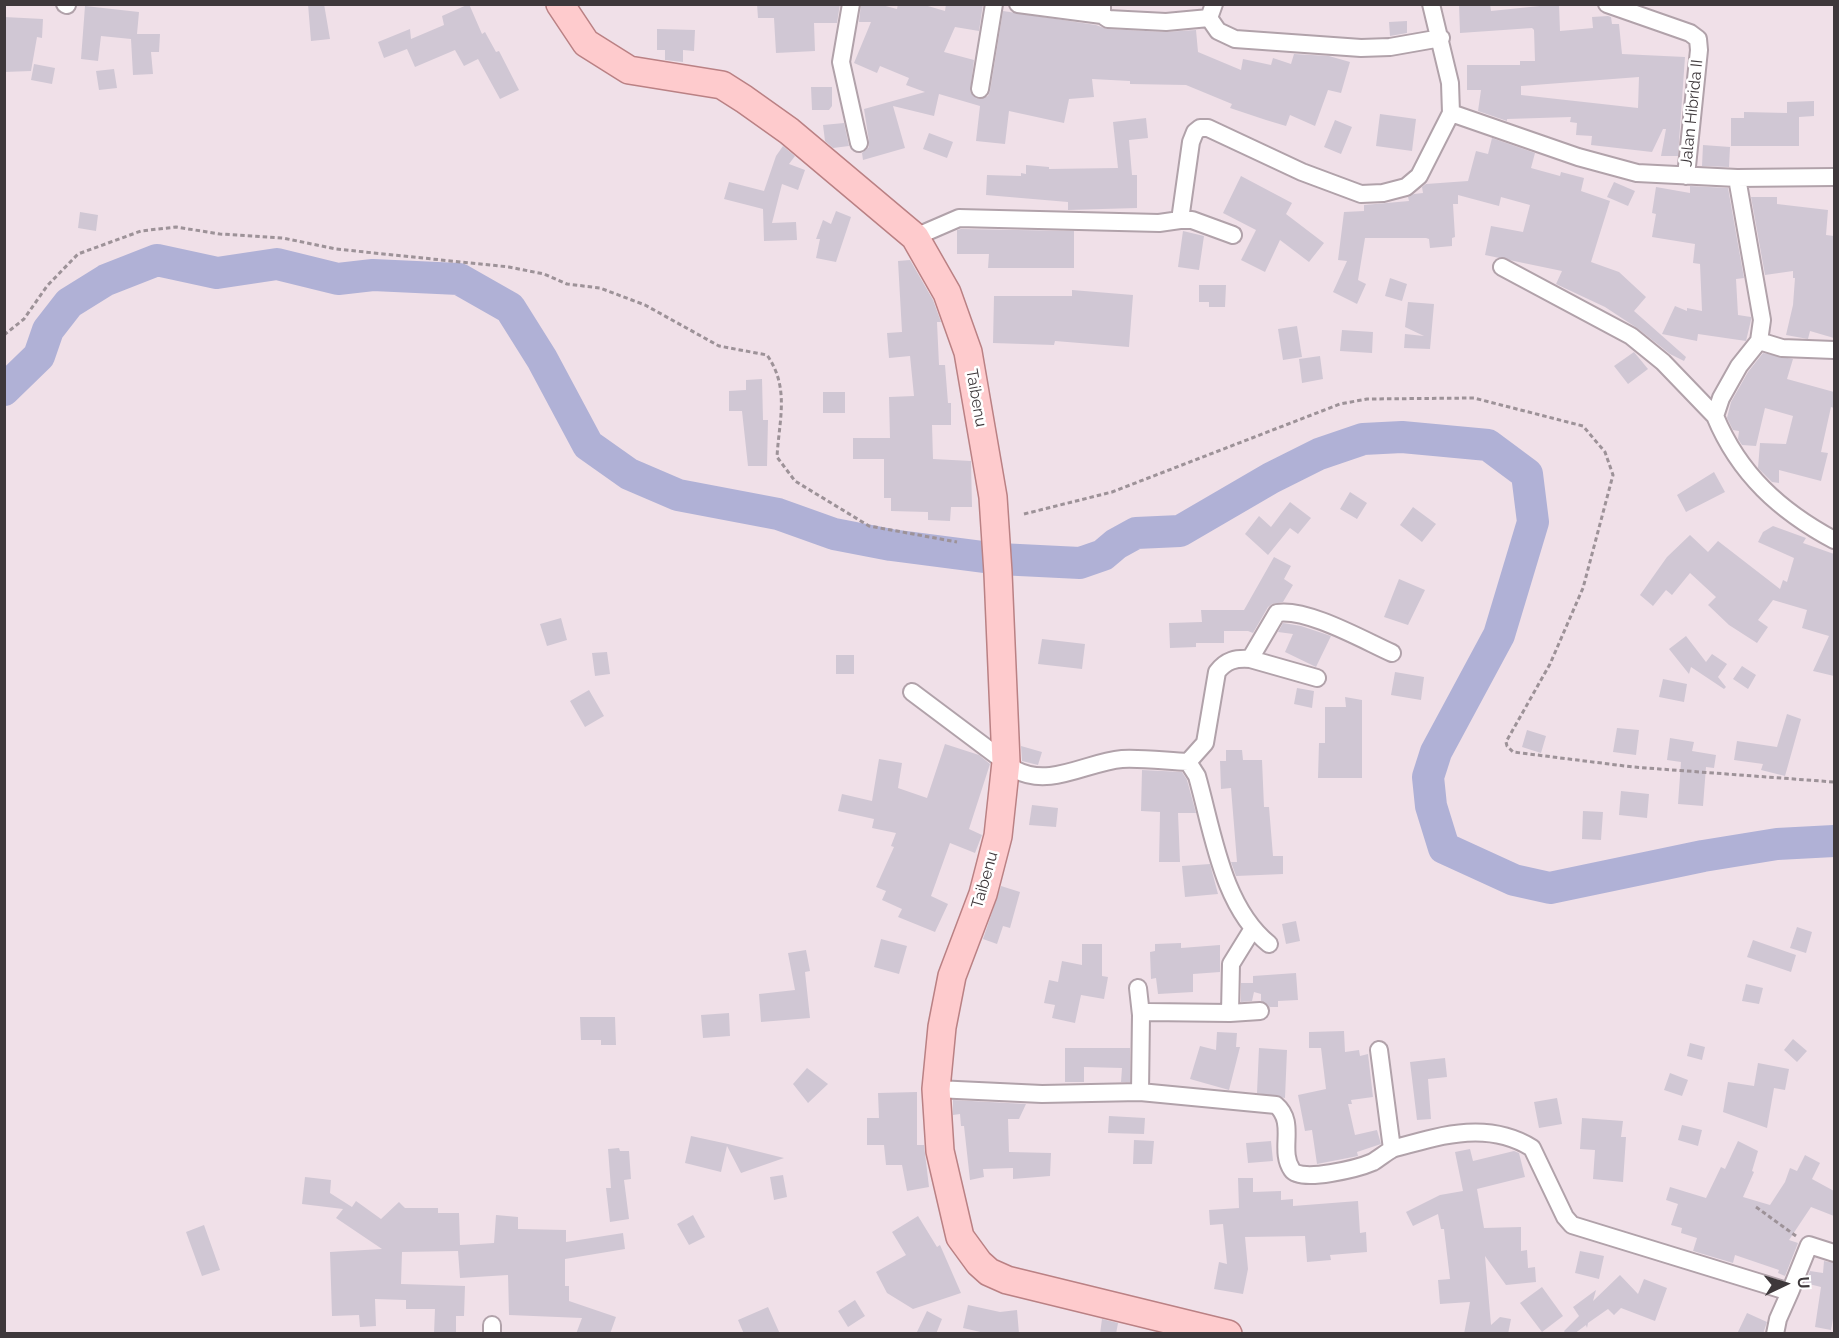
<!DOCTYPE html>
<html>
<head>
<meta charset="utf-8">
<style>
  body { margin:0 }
  #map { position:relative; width:1839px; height:1338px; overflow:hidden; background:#f0e0e8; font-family:Raleway,sans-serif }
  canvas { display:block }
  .frame { position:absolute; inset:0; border:6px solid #3e383b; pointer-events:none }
  .north { position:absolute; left:1755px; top:1254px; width:60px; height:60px; -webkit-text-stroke:4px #fff; paint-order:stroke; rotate:86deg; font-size:16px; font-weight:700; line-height:24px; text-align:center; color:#3e383b }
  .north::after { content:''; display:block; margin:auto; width:21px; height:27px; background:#3e383b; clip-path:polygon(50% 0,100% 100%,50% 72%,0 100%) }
</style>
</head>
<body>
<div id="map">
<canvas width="1839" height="1338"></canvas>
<div class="frame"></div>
<div class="north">U</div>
</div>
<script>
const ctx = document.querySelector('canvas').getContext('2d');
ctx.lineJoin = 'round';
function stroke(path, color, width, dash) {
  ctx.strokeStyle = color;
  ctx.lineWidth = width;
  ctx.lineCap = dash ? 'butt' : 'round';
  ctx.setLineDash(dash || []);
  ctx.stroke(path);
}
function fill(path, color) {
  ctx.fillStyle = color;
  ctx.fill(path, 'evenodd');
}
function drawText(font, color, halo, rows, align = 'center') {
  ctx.font = font + ' Raleway,sans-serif';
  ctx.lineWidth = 5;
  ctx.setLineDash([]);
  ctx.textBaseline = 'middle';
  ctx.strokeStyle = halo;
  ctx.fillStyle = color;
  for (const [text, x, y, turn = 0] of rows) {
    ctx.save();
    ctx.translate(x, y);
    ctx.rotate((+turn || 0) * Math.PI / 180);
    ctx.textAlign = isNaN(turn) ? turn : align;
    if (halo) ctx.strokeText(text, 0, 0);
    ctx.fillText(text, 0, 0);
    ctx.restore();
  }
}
const river = new Path2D(`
  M4,390L39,356L48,330L69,303L106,280L157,260L217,273L277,264L338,279L373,275L459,279L510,308L542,359L588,445L629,474L678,495L778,514L834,534L891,545L999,559L1080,563L1103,555L1116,544L1136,533L1180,531L1271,478L1319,454L1363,439L1402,437L1488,445L1527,474L1533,522L1499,635L1436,752L1428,777L1431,806L1444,848L1514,880L1550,888L1703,856L1777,844L1834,841`);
const building = new Path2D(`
  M308,4H324L330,39L311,41Z
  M469,4L482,34L485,32L496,52L499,51L519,90L500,99L478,59L464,66L455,50L415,67L407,49L384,58L378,42L410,29L411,39L444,25L442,16Z
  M757,4H840L837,23H814L815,51L776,53L774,18H758Z
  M861,4H878L897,9L898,4H921L945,11L946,4H983L979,31L955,27L944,52L974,60L970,92L979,99L988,96L990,91L1003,11L1096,25L1107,29L1165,32L1196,30L1198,52L1241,70L1243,59L1271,65L1273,58L1291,64L1294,54L1329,56L1350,62L1341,93L1328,90L1315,126L1290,115L1286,126L1266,120L1230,108L1232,104L1186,85L1130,84V81L1092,79L1094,97L1069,99L1064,123L1009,111L1005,144L976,141L980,106L939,94L934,116L893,106L905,148L863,160L862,153L869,147V141L864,109L925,92L906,85L909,78L880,66L877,73L854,63L871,22H859Z
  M1459,4H1490L1491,11L1559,4L1560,31L1593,28L1592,17L1608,16L1611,17L1612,24H1619L1622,54L1685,57L1678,156H1661L1666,129H1663L1652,152L1591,145L1592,136L1576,135L1577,123L1570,122L1571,117L1507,119V121L1478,111L1481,90H1467V65H1520V61H1535L1534,30L1532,28L1460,33ZM1639,77L1638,108L1521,95V86Z
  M85,6L139,12L137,34H160L159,52H151L153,74L133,75L131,39L101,36L98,61L81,59Z
  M4,17L43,19L42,38L37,37L31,71L4,72Z
  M1407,21V33L1390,36L1389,22Z
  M657,29L695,30L694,51L683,50V62L665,60V50H657Z
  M34,64L55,68L52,84L31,80Z
  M114,69L117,88L99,90L96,71Z
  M811,87H832V106L829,110H812Z
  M1814,101V116L1799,117V146H1731V118H1744V112L1787,113V102Z
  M1380,114L1416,119L1412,151L1376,146Z
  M1146,118L1148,138L1129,140L1132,175H1137V208L1068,210V202L986,195L987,175L1021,176V173L1026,174V165L1049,167V169L1118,168L1113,122Z
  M1335,120L1352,127L1341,154L1324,147Z
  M844,123L849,146L833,148L825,141L823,125Z
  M929,133L953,142L947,158L923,149Z
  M1492,138L1535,153L1531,168L1560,176L1561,172L1584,178L1581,191L1610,201L1591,262L1619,272L1646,297L1634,311L1686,357L1684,361L1670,354L1637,328L1605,307L1556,284L1562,271L1485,255L1491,226L1523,232L1530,205L1501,197L1499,206L1458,195V204H1453L1455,237L1452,238V246L1430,248L1429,239L1426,238H1365L1358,280L1366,284L1357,304L1333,292L1347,261L1338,260L1344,212L1364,211V205L1409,201L1408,197L1414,194L1423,193L1422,187L1426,184L1468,181L1476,151L1488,154Z
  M1703,145L1730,147L1729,167L1702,166Z
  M783,146L795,156L789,164L805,170L798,190L782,184L772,223L796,222L797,240L764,241L763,209L724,199L729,182L764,191L776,156Z
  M1241,176L1292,203L1286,214L1324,243L1309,262L1280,240L1265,272L1241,260L1256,230L1223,213Z
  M1614,182L1635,191L1628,206L1607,197Z
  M1690,186L1728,188L1744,278L1736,279L1738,315L1751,317V320L1746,341L1698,334L1697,341L1662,334L1675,306L1687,311V308L1702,311L1700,264L1693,263L1695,244L1652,237L1656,214L1652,213L1656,187L1690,193Z
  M1751,197H1777V204L1828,210L1826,235L1834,236V338L1810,331L1808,339L1786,335L1793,305L1795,278H1793V271L1765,275Z
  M836,211L851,217L836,262L816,258L820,239H816L823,220L831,224Z
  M80,212L98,215L96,231L78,228Z
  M961,229L1074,231V268H988L989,254H957V230Z
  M1183,231L1204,236L1199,270L1178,267Z
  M910,260L933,300L941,322H937L939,365H945L948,403H951V425H932L933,459L971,461L972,507H951L950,521L928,520V512L891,511V498H884V459H853V438H890L889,397L914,396L910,356L889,358L887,333L902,332L898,261Z
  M1390,278L1407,284L1402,301L1385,296Z
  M1199,285H1226L1225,307H1209V302H1199Z
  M1072,290L1133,295L1129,347L1055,341L1054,345L993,343L994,296H1072Z
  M1408,302L1434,304L1430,349L1404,348L1405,334L1424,336L1405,327Z
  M1297,326L1302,357L1283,360L1278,329Z
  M1342,330L1373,332L1372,353L1340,351Z
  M1634,352L1648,369L1628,384L1614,366Z
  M1763,353L1793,359L1787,379L1834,392V408L1831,407L1821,452L1828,453L1821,481L1779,470V483L1772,482L1758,468L1760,443L1786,444L1793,416L1765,408L1756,446L1742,445L1738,439L1739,431L1733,430L1727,418L1731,402L1748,372Z
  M1320,356L1323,379L1302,383L1299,359Z
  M762,379L763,420H768L767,466H748L742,411H729V391L746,390V380Z
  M823,392H845V413H823Z
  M1714,472L1725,492L1686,512L1677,495Z
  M1350,492L1367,503L1357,519L1340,509Z
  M1290,502L1311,518L1298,534L1290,528L1268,555L1245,534L1259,516L1271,527Z
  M1413,507L1436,524L1422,542L1400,525Z
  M1773,526L1806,538L1803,543L1834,554V676L1813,671L1829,636L1802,628L1807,610L1773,600L1758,620L1768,627L1757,643L1729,625L1708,605L1716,597L1690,573L1672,595L1666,590L1653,606L1640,595L1667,557L1690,535L1708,552L1718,541L1780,589L1783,580L1787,582L1794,558L1758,542L1763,532Z
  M1274,557L1291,566L1284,579L1293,585L1283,602L1272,604L1268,607L1253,633L1248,631H1224V643H1196V647L1170,648L1169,623L1202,622L1201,610H1244Z
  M1399,579L1425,590L1408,625L1384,617Z
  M561,618L567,640L547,646L540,624Z
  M1283,623L1301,626L1331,636L1316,667L1285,652L1293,634L1278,632Z
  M1686,636L1706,662L1712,654L1727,664L1718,677L1726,687L1724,689L1691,667L1689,674L1669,649Z
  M1042,639L1085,644L1082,669L1038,664Z
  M607,652L610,674L595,676L592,653Z
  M836,655H854V674H836Z
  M1742,666L1756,675L1748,689L1733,679Z
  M1395,672L1424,677L1421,700L1391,695Z
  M1663,679L1687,684L1684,702L1659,697Z
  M1297,688L1314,691L1312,708L1294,704Z
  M589,690L604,716L585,727L570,701Z
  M1345,697L1362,700V778H1318L1319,743H1325V707H1346Z
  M1787,714L1801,719L1785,776L1761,770L1763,764L1734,760L1737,741L1777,747Z
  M1617,728L1639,730L1636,755L1613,752Z
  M1527,730L1546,736L1541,753L1522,747Z
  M1670,738L1694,742L1692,751L1716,755L1714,768L1706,767L1703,806L1678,804L1681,762L1667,760Z
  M945,744L979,755L990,764L969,829L982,835L975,853L950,843L931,896L948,904L935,932L898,917L902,909L882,900L886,891L876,887L894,847L891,846L896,833L872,828L874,819L838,811L842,794L872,801L879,759L902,763L898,788L927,798Z
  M1021,746L1042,752L1038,765L1022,761Z
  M1226,750H1242L1243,760H1262L1264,807H1269L1273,856H1283V874L1236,876L1231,862H1237L1231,788L1221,789L1220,761H1226Z
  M1142,770L1182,772L1187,780L1196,813H1178L1180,862H1159L1160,812L1141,811Z
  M1621,791L1649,794L1647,818L1619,815Z
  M1032,805L1058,808L1056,827L1029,825Z
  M1583,811L1603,812L1601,840L1582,839Z
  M1210,864L1218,894L1185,897L1182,866Z
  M1001,886L1020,892L1010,928L1003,926L997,944L983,939Z
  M1296,921L1300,941L1286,944L1282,924Z
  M1797,927L1812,932L1806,953L1790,948Z
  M881,939L907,946L899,974L874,967Z
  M1753,940L1796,955L1791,972L1747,957Z
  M1181,943V948L1220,945V972L1193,974V992L1158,994L1156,978L1151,979L1150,952L1155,951V944Z
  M1082,944H1102V976L1108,977L1104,999L1081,995L1075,1023L1052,1018L1055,1005L1044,1003L1049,980L1058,982L1062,961L1082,965Z
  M806,950L810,971L805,972L810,1018L761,1022L759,994L795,990L788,953Z
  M1296,973L1298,1000L1278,1001V1007H1270L1261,1001V994L1254,992L1252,1001L1241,1002V983H1253V976Z
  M1746,984L1763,988L1759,1004L1742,1001Z
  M729,1013L730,1036L703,1038L701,1015Z
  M580,1017H615L616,1045H601V1040H581Z
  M1344,1031L1345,1052L1359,1050L1360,1056L1368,1054L1373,1097L1351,1100L1352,1104H1348L1355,1135L1377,1130L1381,1144L1357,1152L1358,1156L1317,1164L1312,1130L1305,1131L1298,1095L1326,1089L1321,1048H1309V1032Z
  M1217,1032L1237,1033L1236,1047H1240L1229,1090L1190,1079L1200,1046L1216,1050Z
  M1793,1039L1807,1051L1797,1062L1784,1050Z
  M1690,1043L1705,1047L1702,1060L1687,1056Z
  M1065,1048H1130V1082H1121L1122,1068L1084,1067V1082H1065Z
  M1259,1048L1287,1050L1285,1098L1257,1093Z
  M1445,1058L1447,1077L1428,1079L1431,1119L1417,1120L1410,1062Z
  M1758,1063L1789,1069L1785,1090L1774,1088L1767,1128L1723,1112L1728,1082L1754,1086Z
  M807,1068L828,1084L808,1103L793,1084Z
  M1670,1073L1688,1080L1682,1096L1664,1090Z
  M917,1092V1145H924L929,1187L907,1191L902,1165H886L884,1145H867V1118H879L878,1093Z
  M1557,1098L1562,1124L1539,1128L1534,1102Z
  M953,1100L1026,1104L1019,1119H1008L1009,1152L1051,1153L1050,1176L1013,1179V1168L983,1169L984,1177L970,1180L964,1126H961L960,1114L953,1115Z
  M1109,1116L1145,1118L1144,1134L1108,1133Z
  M1582,1118L1623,1121L1621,1137H1626L1623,1182L1593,1179L1595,1150L1580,1149Z
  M1682,1125L1702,1130L1698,1146L1678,1140Z
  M691,1136L728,1144L784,1158L741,1173L727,1146L721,1172L685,1163Z
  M1134,1140L1154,1141L1152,1164H1133Z
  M1271,1141L1273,1161L1248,1163L1246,1143Z
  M1738,1141L1758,1151L1752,1171L1754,1172L1743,1197L1770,1205L1785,1182L1790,1168L1797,1171L1805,1155L1820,1163L1812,1179L1834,1191V1216L1811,1207L1789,1240L1798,1243L1785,1276L1778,1273L1779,1270L1735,1255L1733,1263L1693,1251L1697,1238L1681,1233L1682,1228L1671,1225L1678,1204L1666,1200L1670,1187L1706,1198L1721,1167L1725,1169Z
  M619,1148L620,1151H629L631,1179L624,1180L629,1219L610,1222L606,1188H611L608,1149Z
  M1470,1149L1473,1161L1514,1151L1519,1153L1525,1177L1477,1189L1484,1228L1521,1227V1251L1527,1250L1528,1268L1535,1267L1536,1282L1506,1285L1485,1256L1491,1325L1500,1317L1511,1319L1508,1334H1464L1470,1302L1440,1304L1438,1280L1450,1279L1444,1229H1441L1438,1214L1413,1226L1406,1212L1440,1195L1463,1191L1455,1152Z
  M783,1175L787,1197L774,1200L770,1177Z
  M305,1177L331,1180L330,1193L352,1207L356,1201L381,1219L399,1202L405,1208H438V1213H459L460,1245L494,1243L496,1215L518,1217V1229L566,1230V1242L623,1233L625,1249L565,1259V1286H569V1301L616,1317L610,1334H576L582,1318L509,1315L508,1275L460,1278L458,1251L402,1252L401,1284L465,1286L464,1316H456V1334H434L435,1309H406V1300L375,1299L376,1326L360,1327L359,1315L332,1316L330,1252L382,1249L336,1218L343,1209L302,1204Z
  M1238,1178H1253V1192L1281,1191V1200L1293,1199V1206L1358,1201L1360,1233L1366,1232L1367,1252L1330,1255L1331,1260L1307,1262L1305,1236L1245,1237L1248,1269L1243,1294L1214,1289L1219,1262L1227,1264L1223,1224L1210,1225L1209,1210L1239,1208Z
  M693,1215L705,1237L689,1245L677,1224Z
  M918,1216L937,1247L940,1245L961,1293L913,1309L887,1293L876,1272L906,1255L892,1232Z
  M204,1225L220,1270L202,1276L186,1232Z
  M1580,1251L1604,1256L1599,1279L1575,1273Z
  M1824,1261L1834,1263V1313L1831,1330L1815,1327L1821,1287L1805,1283L1810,1271L1823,1273Z
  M1620,1275L1638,1294L1644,1279L1667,1288L1655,1321L1621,1308L1614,1315L1608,1309L1588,1323L1587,1328L1586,1325L1574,1334H1566L1564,1331L1579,1316L1573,1307L1596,1290L1593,1301Z
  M1542,1287L1563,1316L1542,1332L1520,1303Z
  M855,1300L865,1316L848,1327L838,1311Z
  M968,1305L1000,1312L1017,1310L1019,1334H989L963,1328Z
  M768,1307L780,1334H744L738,1320Z
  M927,1311L942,1319L936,1334H916Z
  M1747,1313L1767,1322L1763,1334H1737Z
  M1102,1319L1118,1323L1116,1334H1100Z`);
const path = new Path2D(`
  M4,335L24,319L47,286L78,254L141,231L176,227L220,234L283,238L336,249L509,267L544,274L567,284L600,288L645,305L719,346L767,355C790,388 779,420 777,457L795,481L869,526L957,542
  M1024,514L1112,492L1340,404L1367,399L1474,398L1583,426L1605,452L1613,475L1583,588L1550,664L1506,742L1507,746L1513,752L1633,767L1834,782
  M1756,1207L1796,1236`);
const minor = new Path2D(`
  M65,4L67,5
  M851,4L841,62L859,143
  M1018,4L1102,15
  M1102,4V15L1108,19L1166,22L1209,18L1214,4
  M1607,4L1690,33L1698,39L1699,50L1686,176
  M1209,18L1218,31L1235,39L1361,48L1390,47L1441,38
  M980,89L994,4
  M1451,113L1578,157L1637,173L1737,178L1834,177
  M1737,178L1762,320L1759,341L1739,366L1721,398L1715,416C1739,474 1780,511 1834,540
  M1233,235L1192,220H1180L1191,142L1195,132L1200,128H1208L1302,172L1361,194L1383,193L1406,187L1419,176L1451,113L1450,83L1431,4
  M915,237L959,218L1159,223L1180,220
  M1502,267L1631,336L1663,362L1715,416
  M1759,341L1782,348L1834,350
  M1250,659L1317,678
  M912,692L1016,770C1050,788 1087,762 1122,759C1143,758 1166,761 1188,762L1197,776C1213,832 1222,906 1269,944
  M1188,762L1205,743L1217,672C1226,660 1236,658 1250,659L1277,613C1307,608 1363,640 1392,653
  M1138,988L1141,1015
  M1230,1013L1260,1011
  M936,1089L1042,1094L1140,1092L1276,1105C1297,1123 1278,1150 1292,1170C1301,1183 1359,1168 1373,1162C1379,1158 1386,1153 1392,1149L1379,1050
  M1140,1092L1141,1015L1148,1012L1230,1013L1231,964L1252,930
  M1392,1149C1439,1136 1487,1120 1532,1148L1565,1217L1572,1225L1790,1292L1778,1319L1775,1334
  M1790,1292L1809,1245L1834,1253
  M492,1325V1334`);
const primary = new Path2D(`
  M560,4L586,43L629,70L722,85L744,99L789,131L915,237L947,293L968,352L993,497L998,573L1006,762L998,836L983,894L952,976L942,1027L936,1089L940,1151L960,1237L979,1263L989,1272L1007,1280L1228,1334`);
const streetNames = [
  ["Jalan Hibrida II",1692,113,-84],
  ["Taibenu",976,398,80],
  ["Taibenu",985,880,-74]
];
stroke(river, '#b0b1d6', 32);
fill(building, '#d0c7d4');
stroke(minor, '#b1a2aa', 20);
stroke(primary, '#ba8184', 30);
stroke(path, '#9d9298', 3, [4.5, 3]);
stroke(minor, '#fff', 16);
stroke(primary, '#fecbcd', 27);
drawText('16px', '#3e383b', '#fff', streetNames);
</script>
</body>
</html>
